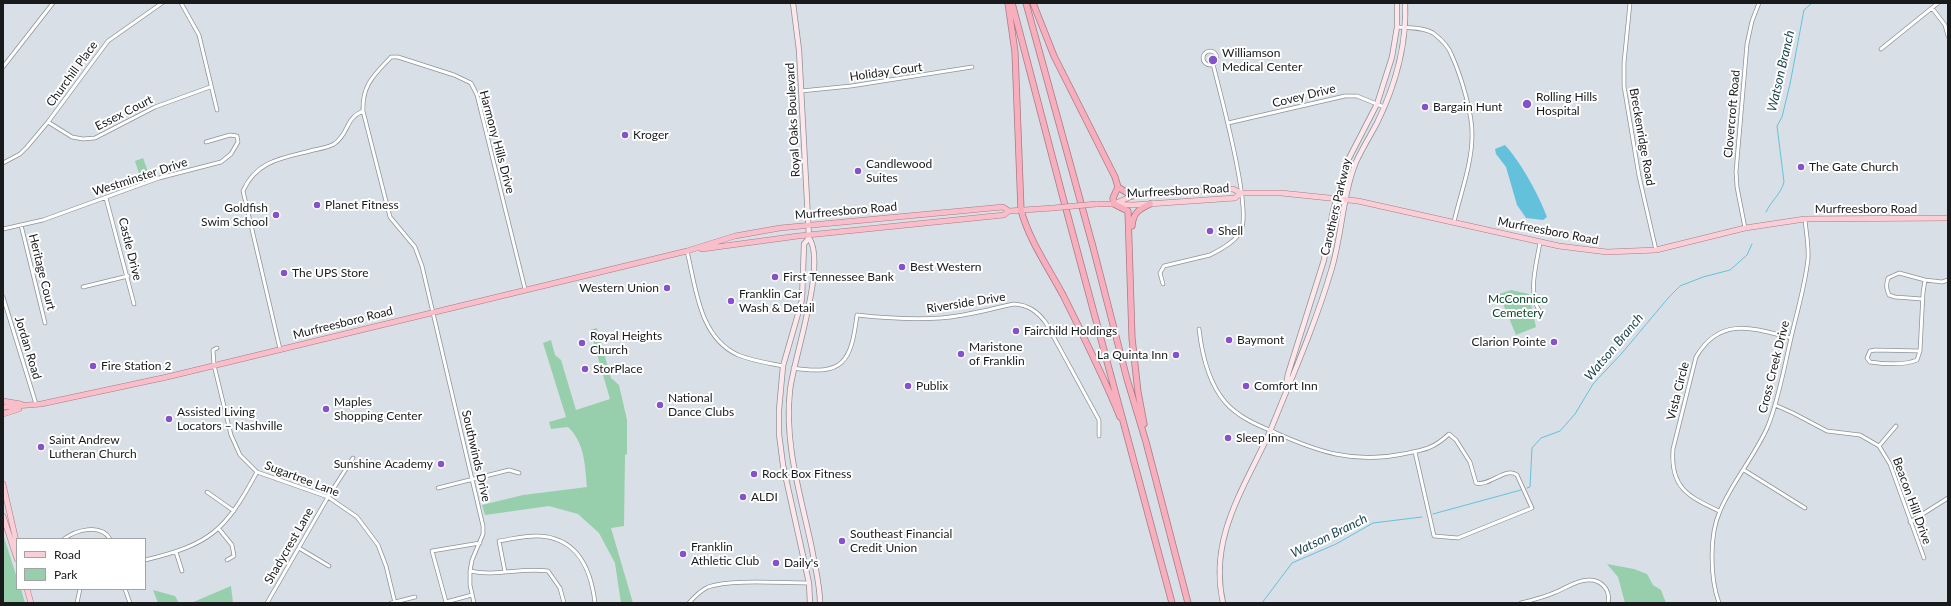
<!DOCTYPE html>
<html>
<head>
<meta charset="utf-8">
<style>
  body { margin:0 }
  #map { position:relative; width:1951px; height:606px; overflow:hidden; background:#d9dfe6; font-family:Lato,sans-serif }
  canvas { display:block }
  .frame { position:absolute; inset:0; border:4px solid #181a1c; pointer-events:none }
  .legend { position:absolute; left:16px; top:538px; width:130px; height:52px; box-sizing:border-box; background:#fff; border:1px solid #a3a3a4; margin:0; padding:5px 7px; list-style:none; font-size:12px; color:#181a1c }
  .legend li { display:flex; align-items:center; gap:8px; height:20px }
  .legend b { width:20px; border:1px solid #a3a3a4 }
</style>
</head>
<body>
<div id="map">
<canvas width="1951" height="606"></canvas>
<div class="frame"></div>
<ul class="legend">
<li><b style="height:5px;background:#faced7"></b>Road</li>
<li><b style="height:11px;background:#97cfac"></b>Park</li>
</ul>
</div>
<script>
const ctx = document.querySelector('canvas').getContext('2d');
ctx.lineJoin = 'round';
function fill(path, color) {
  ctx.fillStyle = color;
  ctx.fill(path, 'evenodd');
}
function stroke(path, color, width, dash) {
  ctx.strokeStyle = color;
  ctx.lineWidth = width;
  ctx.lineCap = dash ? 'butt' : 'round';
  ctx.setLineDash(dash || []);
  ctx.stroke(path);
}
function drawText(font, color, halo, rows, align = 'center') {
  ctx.font = font + ' Lato,sans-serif';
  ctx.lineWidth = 4;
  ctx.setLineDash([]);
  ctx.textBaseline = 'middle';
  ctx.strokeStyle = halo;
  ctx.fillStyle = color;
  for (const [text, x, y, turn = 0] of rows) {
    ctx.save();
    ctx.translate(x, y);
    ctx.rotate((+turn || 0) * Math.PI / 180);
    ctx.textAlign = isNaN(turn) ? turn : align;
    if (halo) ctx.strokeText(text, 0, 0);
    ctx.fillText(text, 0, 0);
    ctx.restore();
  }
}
const green = new Path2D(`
  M143,158L150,177L141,180L135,161Z
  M1511,290L1529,294L1536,327L1516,335L1499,294Z
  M597,328L611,378L619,385L627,420V454L625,455L624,526L611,528L633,603H621L615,563L599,533L578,514L549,506L485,515L482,505L523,495L587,487C585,466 585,443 568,427L551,429L549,422L566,417L543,343L551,340L555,355L561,360L576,410L610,399L590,330Z
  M3,534L17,578V589H21L25,603H3Z
  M1607,564L1634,569L1647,574L1653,585L1661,590L1666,603H1625L1618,577Z
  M231,586L233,603H191Z
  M153,590L175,596L179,603H158Z`);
const water = new Path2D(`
  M1505,145C1520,161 1539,195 1547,217L1543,220L1526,218L1517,205L1506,167L1496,154L1495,149Z`);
const stream = new Path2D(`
  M1766,212C1771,201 1781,194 1784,182L1777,126L1782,117L1790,84L1804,10L1812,3
  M1527,488L1530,487L1532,448L1541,438L1560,431L1575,414L1593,384L1622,353L1669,297L1680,286L1703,277L1730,270L1747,255L1752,244
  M1433,514L1521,490
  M1262,603L1292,563L1336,544L1373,523L1422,517`);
const minor = new Path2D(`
  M181,3L199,35L217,110
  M1630,3L1624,63V86L1639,176L1656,250
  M1932,8L1945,25L1948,36
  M1397,27C1409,28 1423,27 1433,33C1441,39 1449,47 1452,56C1461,76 1473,115 1472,136C1472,164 1460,195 1454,222
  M1881,49L1938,3
  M1203 58a7 7 0 1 1 14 0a7 7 0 1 1-14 0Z
  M3,67L53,3
  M801,91L851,86L972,67
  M48,122L72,137L83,139L95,138L155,107L210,87
  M1228,123L1345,96H1357L1384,107
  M3,163L20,154L27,147L48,122L108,41L162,3
  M106,198L134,304
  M21,225L45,323
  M1745,228L1737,187L1736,172L1747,44L1752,21L1759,3
  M3,229L43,220L159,178L221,162L231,154L238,142L237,136L230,135L206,142
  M1540,242C1537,263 1527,293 1540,312
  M687,251C696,288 699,337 738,355C753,361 768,363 783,366
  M1163,284L1160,273L1164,266L1210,255C1220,250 1236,241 1241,231C1252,208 1220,93 1213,64
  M83,287L128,276
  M3,297L36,404
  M1922,299L1895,297L1889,295C1886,289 1886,285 1888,278L1899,273L1925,280
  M1199,329C1202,355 1208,382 1225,402C1238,417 1257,425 1274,432C1318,452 1354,464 1403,454C1424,450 1433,449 1449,434L1456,440L1470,462L1476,483C1489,487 1506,466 1517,475L1532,508L1458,538L1434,536L1415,452
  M217,348L213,350L214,365L231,435L240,455L257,472L328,497L357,517L378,545L386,566L395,603
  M280,349L243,191C256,161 282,158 310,151C318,149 327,148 334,144C350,133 344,119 363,111
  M1920,351L1875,350L1870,351L1867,358L1870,362C1884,364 1903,366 1917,360L1920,351L1923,293L1925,280L1942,282L1948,280
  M793,368C844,376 851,362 857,315C885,318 913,320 941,318C966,316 990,309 1014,304C1029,305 1038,312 1046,323L1099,420V436
  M1775,405L1793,413L1827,431L1860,435L1879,446L1890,464L1924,558
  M1879,446L1896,426
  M1744,470L1805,508
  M438,488L509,470L519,473
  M207,492L234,511
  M1719,511C1687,496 1670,487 1673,449L1696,357C1720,316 1753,328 1791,338
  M1910,522L1948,498
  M219,529L232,545L234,556L227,560
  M64,539C76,530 101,523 110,539
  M299,548L329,566
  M176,552L182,571
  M145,560C211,544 225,531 257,472
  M470,571C497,577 521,567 548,571L560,588L564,603
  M505,572L499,541C512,539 527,535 539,536C578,538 591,569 595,603
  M125,589L130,603
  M472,595L446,602L432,551L480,543
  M77,603L80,589
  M267,603L328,497L353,458
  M391,603L415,597
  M474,603L470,585V571L472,560L483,534V526L422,266L415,247L390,217L363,111C362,85 374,75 391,57H398L454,75L471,83L477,95L525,289
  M689,603C695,596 700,591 708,587C730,579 783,583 809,583
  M1521,603C1533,600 1545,597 1556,592C1566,588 1577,580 1588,580C1601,579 1611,590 1608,603
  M1719,603C1710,578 1709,535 1720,511C1732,482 1755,456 1768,426C1779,398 1784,368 1791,338C1797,312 1805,286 1808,259C1809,246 1806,232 1805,219`);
const secondary = new Path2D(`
  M793,3L799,50L809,238C827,263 794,357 790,390C784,445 801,496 812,549C815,567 820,585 820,603
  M809,238L804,244L802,300L783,366L779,410V434L783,465L809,583L810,603
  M1286,385L1288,374L1324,260L1333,211L1346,164L1377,104L1392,57L1397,27V3
  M1223,603C1208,536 1246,486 1271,429C1292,377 1315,325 1331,271C1342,236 1342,197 1356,162C1362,149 1370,136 1377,123C1395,86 1407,44 1405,3`);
const primary = new Path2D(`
  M1114,204L1132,196L1228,189H1233L1241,193H1281L1358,201L1559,246L1607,252L1656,250L1745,228L1805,219L1948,218
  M1115,204L1133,205L1235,198L1241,193
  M3,484L17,545
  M3,516L17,559
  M27,589L31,603`);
const trunk = new Path2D(`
  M1096,204H1114
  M702,249L798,236L1004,215L1009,211
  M3,401L21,404
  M3,407L41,404L167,377L687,251L735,236L780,228L1003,207L1009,211L1053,208
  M3,414L19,409`);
const motorway = new Path2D(`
  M1008,3L1015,52L1021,210C1029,240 1048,267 1063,295C1083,335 1103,375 1120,417
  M1012,3L1062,194L1172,603
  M1026,3L1093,247L1127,379L1146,442L1188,603
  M1033,3L1054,56L1115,177L1118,187L1113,198L1114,204L1128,211L1132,338L1138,392L1144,424
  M1118,187L1132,196
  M1132,226C1133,213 1139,209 1150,204`);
const trunkBridge = new Path2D(`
  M1053,208L1096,204`);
const markers = [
  [1213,60,5,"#8453cc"],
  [1527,104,5,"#8453cc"],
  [1425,107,4,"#8453cc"],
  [625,135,4,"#8453cc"],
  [1801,167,4,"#8453cc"],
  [858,171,4,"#8453cc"],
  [317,205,4,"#8453cc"],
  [276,215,4,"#8453cc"],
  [1210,231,4,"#8453cc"],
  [902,267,4,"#8453cc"],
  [284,273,4,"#8453cc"],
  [775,277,4,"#8453cc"],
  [667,288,4,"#8453cc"],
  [731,301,4,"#8453cc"],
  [1016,331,4,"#8453cc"],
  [1229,340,4,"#8453cc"],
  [1554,342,4,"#8453cc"],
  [582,343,4,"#8453cc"],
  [961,354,4,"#8453cc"],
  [1176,355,4,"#8453cc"],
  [93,366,4,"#8453cc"],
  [585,369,4,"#8453cc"],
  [908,386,4,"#8453cc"],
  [1246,386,4,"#8453cc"],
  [660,405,4,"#8453cc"],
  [326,409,4,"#8453cc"],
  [169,419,4,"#8453cc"],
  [1228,438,4,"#8453cc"],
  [41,447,4,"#8453cc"],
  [441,464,4,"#8453cc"],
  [754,474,4,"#8453cc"],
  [743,497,4,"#8453cc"],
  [842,541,4,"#8453cc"],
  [683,554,4,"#8453cc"],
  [776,563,4,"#8453cc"]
];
const poiNames = [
  ["Williamson",1222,53],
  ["Medical Center",1222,67],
  ["Rolling Hills",1536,97],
  ["Hospital",1536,111],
  ["Bargain Hunt",1433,107],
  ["Kroger",633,135],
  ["Candlewood",866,164],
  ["Suites",866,178],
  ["The Gate Church",1809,167],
  ["Planet Fitness",325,205],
  ["Goldfish",268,208,"right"],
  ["Swim School",268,222,"right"],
  ["Shell",1218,231],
  ["Best Western",910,267],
  ["The UPS Store",292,273],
  ["First Tennessee Bank",783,277],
  ["Western Union",659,288,"right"],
  ["Franklin Car",739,294],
  ["Wash & Detail",739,308],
  ["Fairchild Holdings",1024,331],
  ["Royal Heights",590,336],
  ["Church",590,350],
  ["Baymont",1237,340],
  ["Clarion Pointe",1546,342,"right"],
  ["Maristone",969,347],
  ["of Franklin",969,361],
  ["La Quinta Inn",1168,355,"right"],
  ["Fire Station 2",101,366],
  ["StorPlace",593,369],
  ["Publix",916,386],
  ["Comfort Inn",1254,386],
  ["National",668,398],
  ["Dance Clubs",668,412],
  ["Maples",334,402],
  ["Shopping Center",334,416],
  ["Assisted Living",177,412],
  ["Locators – Nashville",177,426],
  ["Sleep Inn",1236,438],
  ["Saint Andrew",49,440],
  ["Lutheran Church",49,454],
  ["Sunshine Academy",433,464,"right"],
  ["Rock Box Fitness",762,474],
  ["ALDI",751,497],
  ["Southeast Financial",850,534],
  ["Credit Union",850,548],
  ["Franklin",691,547],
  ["Athletic Club",691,561],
  ["Daily's",784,563]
];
const streetNames = [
  ["Holiday Court",886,72,-8],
  ["Churchill Place",72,74,-54],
  ["Covey Drive",1304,96,-14],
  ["Essex Court",124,113,-27],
  ["Clovercroft Road",1732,114,-85],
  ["Royal Oaks Boulevard",793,120,-93],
  ["Breckenridge Road",1642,137,80],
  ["Harmony Hills Drive",497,142,75],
  ["Westminster Drive",140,177,-18],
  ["Murfreesboro Road",1178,191,-3],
  ["Carothers Parkway",1336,207,-77],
  ["Murfreesboro Road",1866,209],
  ["Murfreesboro Road",846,211,-5],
  ["Murfreesboro Road",1548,231,11],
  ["Castle Drive",130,249,76],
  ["Heritage Court",42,272,76],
  ["Riverside Drive",966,303,-9],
  ["Murfreesboro Road",343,323,-14],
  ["Jordan Road",28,348,73],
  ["Cross Creek Drive",1774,367,-76],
  ["Vista Circle",1678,391,-76],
  ["Southwinds Drive",476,456,77],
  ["Sugartree Lane",302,479,21],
  ["Beacon Hill Drive",1912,501,70],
  ["Shadycrest Lane",289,546,-60]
];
const parkNames = [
  ["McConnico",1518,299],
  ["Cemetery",1518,313]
];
const waterNames = [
  ["Watson Branch",1781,71,-77],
  ["Watson Branch",1614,347,-50],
  ["Watson Branch",1329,536,-26]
];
fill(green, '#97cfac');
fill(water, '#64c1dc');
stroke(stream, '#64c1dc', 1);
stroke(minor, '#8d9399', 4.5);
stroke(secondary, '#8d9399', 6);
stroke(primary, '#a97a85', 6);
stroke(trunk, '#a97a85', 6);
stroke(motorway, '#a97a85', 7);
stroke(minor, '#fff', 3);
stroke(secondary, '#fde7eb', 4.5);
stroke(primary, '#faced7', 5);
stroke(trunk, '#f8beca', 5);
stroke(motorway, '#f7aebd', 5.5);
stroke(trunkBridge, '#a97a85', 6, []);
stroke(trunkBridge, '#f8beca', 5);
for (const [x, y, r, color] of markers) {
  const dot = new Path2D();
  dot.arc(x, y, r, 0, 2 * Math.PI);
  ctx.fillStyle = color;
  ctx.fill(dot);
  stroke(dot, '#fff', 1.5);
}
drawText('12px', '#181a1c', '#fff', poiNames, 'left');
drawText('12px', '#181a1c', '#fff', streetNames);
drawText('12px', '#0a4429', '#fff', parkNames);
drawText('italic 13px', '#1d4753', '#fff', waterNames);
</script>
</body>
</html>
